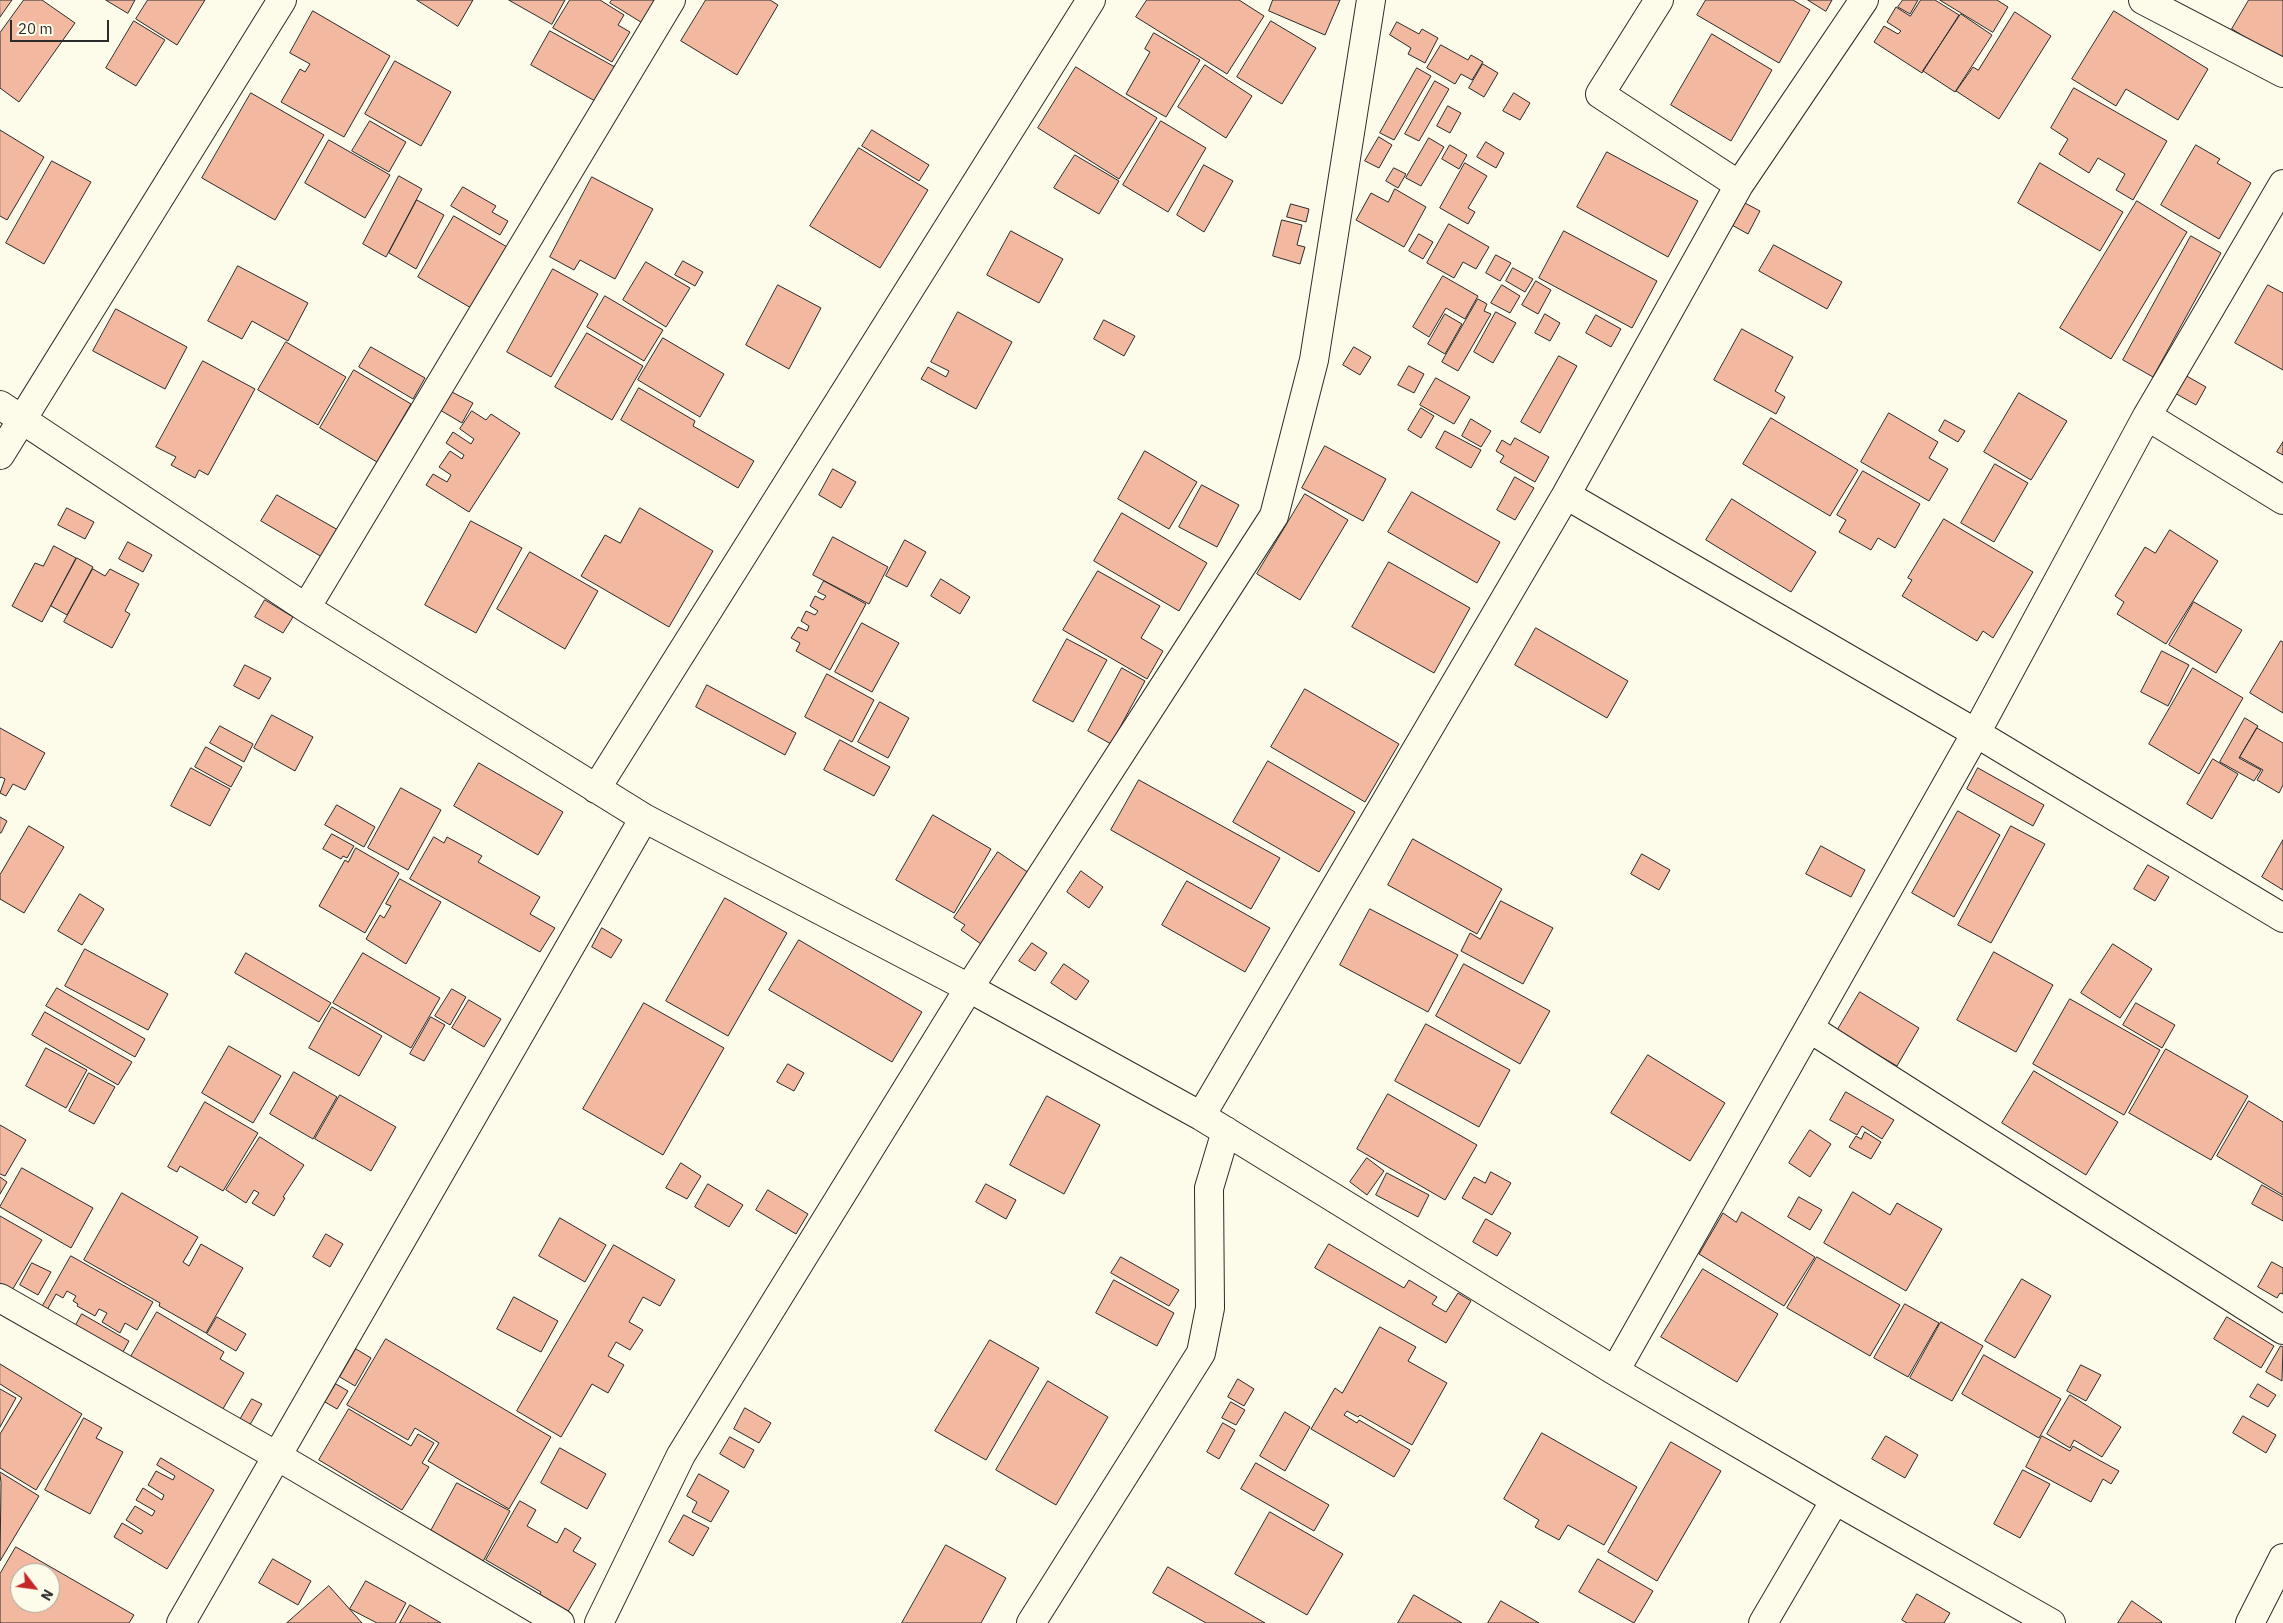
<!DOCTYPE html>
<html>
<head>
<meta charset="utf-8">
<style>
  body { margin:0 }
  #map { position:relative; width:2283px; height:1623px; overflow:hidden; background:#fdfbea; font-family:"IBM Plex Sans",sans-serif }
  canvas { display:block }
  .north { position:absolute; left:10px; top:1563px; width:50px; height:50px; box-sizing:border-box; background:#fdfbea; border:1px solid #a9a89e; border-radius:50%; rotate:120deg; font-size:14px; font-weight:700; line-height:20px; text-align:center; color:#2b2b2b }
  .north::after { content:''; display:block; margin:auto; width:18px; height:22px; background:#c62828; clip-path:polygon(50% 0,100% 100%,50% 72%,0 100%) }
  .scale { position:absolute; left:10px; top:20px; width:99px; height:22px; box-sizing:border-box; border:2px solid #2b2b2b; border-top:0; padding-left:6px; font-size:15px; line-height:18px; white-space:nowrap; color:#2b2b2b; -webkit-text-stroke:4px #fdfbea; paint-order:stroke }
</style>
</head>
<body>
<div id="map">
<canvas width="2283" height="1623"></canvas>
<div class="north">N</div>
<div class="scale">20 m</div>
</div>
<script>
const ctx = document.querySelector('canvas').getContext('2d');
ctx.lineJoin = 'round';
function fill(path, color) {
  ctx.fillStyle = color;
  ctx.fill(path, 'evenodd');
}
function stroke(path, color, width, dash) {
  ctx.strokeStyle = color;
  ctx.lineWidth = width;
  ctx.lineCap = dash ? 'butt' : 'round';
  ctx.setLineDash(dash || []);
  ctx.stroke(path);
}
const building = new Path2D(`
  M0,0H12L0,17Z
  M24,0H42L75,23L19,102L0,88V33Z
  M106,0H135L128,13Z
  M148,0H205L177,45L136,19Z
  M417,0H473L458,26Z
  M509,0H565L552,24Z
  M570,0H600L624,15L618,25L630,32L612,62L553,28Z
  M612,0H660L644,24L610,3Z
  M706,0H770L778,5L737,75L681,41Z
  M1147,0H1239L1264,16L1227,74L1136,17Z
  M1273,0H1340L1325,35L1269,11Z
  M1706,0H1793L1810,10L1779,63L1697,15Z
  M1808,0H1832L1826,11Z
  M1903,0H1918L1910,14L1898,7Z
  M1921,0H1935L1959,15L1922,73L1874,42L1884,26L1898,34L1901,31L1887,22L1896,7L1910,16Z
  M1940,0H1997L2008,7L1993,32Z
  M2249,0H2283V61L2232,29Z
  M313,11L390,56L344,137L281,102L300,69L305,72L310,64L290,53Z
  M2114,11L2208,69L2178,120L2126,89L2116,106L2072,79Z
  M2015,12L2051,36L1999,119L1956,91L1973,67L1978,70Z
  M1961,14L1992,35L1955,92L1923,71Z
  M134,21L165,40L136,86L106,68Z
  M1271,21L1316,48L1282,104L1237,77Z
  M1397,22L1419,34L1422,29L1438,38L1425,63L1408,54L1411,48L1390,35Z
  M550,31L615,67L595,101L531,65Z
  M1154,33L1200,60L1166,117L1126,94L1150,52L1145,49Z
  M1712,34L1772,70L1731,141L1671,105Z
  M1441,45L1468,60L1471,55L1483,62L1472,80L1461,74L1455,84L1427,68Z
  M395,61L451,92L421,146L365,114Z
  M1483,64L1498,73L1484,97L1469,88Z
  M1205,65L1252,96L1226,138L1178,107Z
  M1076,67L1157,118L1119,179L1038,128Z
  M1417,68L1431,76L1394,140L1380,133Z
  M1435,81L1449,89L1419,141L1405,134Z
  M2074,88L2167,141L2133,200L2116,190L2125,174L2098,158L2089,173L2059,154L2068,139L2051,128Z
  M251,93L324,135L275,220L202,178Z
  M1514,93L1530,103L1520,120L1503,111Z
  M1448,106L1461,113L1450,133L1437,126Z
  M370,121L406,142L389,172L352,151Z
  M1161,121L1206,148L1168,212L1123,185Z
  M0,130L44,157L7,220L0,216Z
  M872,130L929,165L919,181L862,146Z
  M1379,137L1392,145L1379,168L1365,161Z
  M1429,138L1444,147L1421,186L1406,178Z
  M329,140L390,175L365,218L305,183Z
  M1486,142L1504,153L1496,168L1477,157Z
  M1450,145L1467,155L1459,169L1442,159Z
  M2196,145L2220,159L2217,163L2251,183L2219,239L2161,205Z
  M859,148L928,190L880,268L810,226Z
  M1607,152L1698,201L1668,257L1577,207Z
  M1075,155L1119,181L1099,214L1054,188Z
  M52,161L91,182L44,264L6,243Z
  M1465,163L1487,176L1468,208L1475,212L1468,224L1440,208Z
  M2040,163L2123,212L2100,251L2018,203Z
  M1204,165L1233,181L1204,232L1177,215Z
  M1394,168L1406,174L1398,188L1386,181Z
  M399,176L422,189L386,257L363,244Z
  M592,177L653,209L615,279L580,260L574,270L550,257Z
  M463,187L496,206L492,212L508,221L500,235L451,206Z
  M1395,189L1426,207L1404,247L1356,220L1371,193L1388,202Z
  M417,200L444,215L416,269L389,253Z
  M2137,201L2187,232L2111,359L2060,328Z
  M1743,202L1760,211L1748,234L1730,224Z
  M1291,204L1309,209L1306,222L1287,217Z
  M454,216L514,251L478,312L418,277Z
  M1282,220L1302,225L1297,245L1305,247L1300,264L1273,256Z
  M1449,224L1489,247L1476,269L1463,262L1454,278L1427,263Z
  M1011,231L1063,259L1039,303L987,275Z
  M1564,231L1657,281L1632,328L1539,278Z
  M1419,234L1433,242L1423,259L1409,251Z
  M2191,236L2221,253L2153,377L2123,360Z
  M1774,245L1842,282L1827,309L1759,271Z
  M1496,255L1511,263L1500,281L1486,273Z
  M683,261L703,272L695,286L675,275Z
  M646,262L690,288L666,327L623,300Z
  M238,266L308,303L288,341L252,321L242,339L208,321Z
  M1513,268L1533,279L1525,292L1506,281Z
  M553,269L598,294L551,377L507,352Z
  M1443,276L1478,296L1465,319L1446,308L1429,337L1413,327Z
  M1536,281L1551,290L1538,314L1522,305Z
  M778,285L821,308L789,369L746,345Z
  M1502,285L1520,296L1510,313L1491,303Z
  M2268,285L2283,293V370L2235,343Z
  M605,296L663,330L644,361L587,327Z
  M1478,299L1487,304L1484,311L1491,314L1458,371L1442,362Z
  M116,309L187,347L165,389L93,351Z
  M958,312L1012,342L976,409L921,379L928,367L946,377L949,371L931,362Z
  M1496,312L1516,323L1493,363L1474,352Z
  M1445,314L1462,324L1445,354L1428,344Z
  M1545,314L1560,323L1550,341L1535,333Z
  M1596,315L1621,329L1611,347L1586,333Z
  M1104,320L1135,336L1124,356L1094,339Z
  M1742,329L1793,357L1775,391L1785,397L1776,414L1714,380Z
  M587,333L643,366L612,420L555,387Z
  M663,338L724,374L700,417L638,380Z
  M286,342L346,377L318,425L258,390Z
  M371,347L425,378L413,399L359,367Z
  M1354,347L1371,357L1360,375L1343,365Z
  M1559,356L1577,366L1540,433L1521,422Z
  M203,361L255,389L208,475L199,470L195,478L171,465L176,457L156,447Z
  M1409,366L1424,374L1414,393L1398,385Z
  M354,370L411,404L377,462L320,428Z
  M2183,374L2206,387L2196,405L2173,392Z
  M1436,378L1470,397L1454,424L1420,405Z
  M639,388L695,421L693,426L754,461L738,488L621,420Z
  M450,391L473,403L462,423L440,410Z
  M2019,393L2067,421L2031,480L1984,452Z
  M1421,408L1434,416L1421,438L1408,430Z
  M472,411L486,420L491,414L520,433L469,512L426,485L433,474L447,482L451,475L439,467L450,451L462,459L464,455L446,443L453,432L471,444L474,439L460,429Z
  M1889,413L1938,442L1929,458L1948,469L1929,501L1861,462Z
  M1771,418L1858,470L1830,516L1743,464Z
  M1471,419L1491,431L1481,447L1462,436Z
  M1945,420L1965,431L1958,442L1939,431Z
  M1445,431L1481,450L1471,468L1436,448Z
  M1515,438L1549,457L1535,482L1500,462L1504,456L1496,451L1502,440L1510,445Z
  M2283,442V455L2277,452Z
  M1325,446L1386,479L1363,521L1302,488Z
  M1145,451L1197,482L1169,529L1118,499Z
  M1995,464L2028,483L1994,542L1961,523Z
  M833,469L856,482L841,508L819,495Z
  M1863,471L1920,504L1895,548L1878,538L1871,550L1839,532L1846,520L1837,515Z
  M1515,477L1534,488L1515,520L1497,510Z
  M1202,485L1239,505L1217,547L1179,527Z
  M1412,492L1500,542L1477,583L1388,532Z
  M1305,494L1348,520L1300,600L1257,574Z
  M277,495L338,530L322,557L261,521Z
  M1732,499L1816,552L1791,592L1706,540Z
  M67,508L94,522L85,539L58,525Z
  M640,508L713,551L669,627L581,576L605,535L620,543Z
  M1122,513L1207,563L1179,611L1094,561Z
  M1944,519L2033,572L1993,638L1983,631L1977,641L1902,596L1912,580L1908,578Z
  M471,521L522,548L476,633L425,605Z
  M2170,530L2218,561L2166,644L2117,614L2124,602L2115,596L2145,547L2155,553Z
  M833,537L888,567L869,604L813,575Z
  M905,540L926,552L907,587L886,576Z
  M128,542L152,555L143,572L119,559Z
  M54,546L76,558L42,622L12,606L35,563L43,566Z
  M530,552L598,591L565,649L497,609Z
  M77,558L93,567L67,615L51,606Z
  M1389,562L1470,608L1434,673L1352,627Z
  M93,569L105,576L110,569L139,584L125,611L130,614L112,648L64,622Z
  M1098,571L1160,606L1141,638L1163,651L1147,679L1063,630Z
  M941,579L970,597L960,614L931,596Z
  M824,581L866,604L830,670L796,651L800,643L791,638L798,627L807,631L809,626L801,621L806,611L815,615L818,611L810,606L815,596L823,600L826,596L818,592Z
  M265,600L293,617L283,633L255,617Z
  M2194,602L2242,630L2216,673L2169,645Z
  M862,623L899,643L872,692L835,672Z
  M1536,628L1628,681L1607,718L1515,665Z
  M1067,639L1107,660L1073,722L1033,701Z
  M2281,641L2283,642V713L2250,693Z
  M2162,651L2189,665L2168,706L2141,692Z
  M245,665L271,678L259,699L234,686Z
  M1122,668L1145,681L1111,744L1088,731Z
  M2193,668L2243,698L2199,774L2149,744Z
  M827,674L874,700L852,742L805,717Z
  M707,685L796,733L785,755L696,707Z
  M1305,689L1399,744L1365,802L1271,747Z
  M880,702L909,718L888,758L858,742Z
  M272,715L313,737L295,771L254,748Z
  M2245,718L2258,726L2239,758L2261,770L2254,781L2220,762Z
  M220,726L253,744L244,762L210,743Z
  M0,728L45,753L25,790L13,784L6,796L0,793L5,779L1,777L0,778Z
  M2257,728L2283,743V785L2279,793L2257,780L2263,770L2240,757Z
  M840,740L890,767L874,796L824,770Z
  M206,747L242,767L231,787L195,767Z
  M2213,759L2238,774L2212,819L2187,804Z
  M1268,761L1355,812L1319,872L1233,822Z
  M479,763L563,812L538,855L454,806Z
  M191,768L230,789L210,826L171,806Z
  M1978,768L2044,805L2033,826L1967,789Z
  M1139,780L1280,858L1251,909L1111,830Z
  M401,788L441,810L408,870L368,848Z
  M337,805L375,827L364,847L325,825Z
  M1958,811L2000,835L1954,917L1912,893Z
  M933,815L991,849L954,913L896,880Z
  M0,817L7,821L1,833H0Z
  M29,826L64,847L24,913L0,899V875Z
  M2011,826L2045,844L1991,943L1958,925Z
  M332,834L354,846L347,858L343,856L341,859L323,849Z
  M434,837L444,843L447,837L482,856L478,862L540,897L530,914L555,928L540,952L410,879Z
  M1413,839L1502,889L1477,934L1388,885Z
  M2283,840V890L2262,877Z
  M1821,846L1865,870L1851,897L1806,874Z
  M356,848L399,873L365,933L319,906L345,860L348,862Z
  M998,852L1029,873L981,944L961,930L965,925L954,918Z
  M1642,854L1670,870L1659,890L1631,874Z
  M2148,865L2169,877L2155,901L2134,889Z
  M1081,871L1103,887L1089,908L1067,892Z
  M400,879L441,902L406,964L366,939L380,915L384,918L391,906L386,904Z
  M1187,881L1270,928L1245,972L1162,925Z
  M80,894L104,909L82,945L58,931Z
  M725,898L787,933L728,1036L666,1001Z
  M1501,901L1553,928L1523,984L1461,951L1470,933L1480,939Z
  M1370,909L1458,955L1428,1012L1340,965Z
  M602,928L622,940L611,958L592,947Z
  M799,940L922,1012L892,1062L769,990Z
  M1032,943L1047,953L1035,971L1019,961Z
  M2113,944L2152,969L2120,1018L2081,993Z
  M85,949L168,994L148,1030L65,986Z
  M1994,952L2053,985L2016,1052L1957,1020Z
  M246,953L331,1003L319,1022L235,973Z
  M363,953L440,998L411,1048L333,1003Z
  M1064,964L1089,981L1076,1000L1051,983Z
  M1464,964L1550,1011L1520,1064L1436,1016Z
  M57,988L145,1039L135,1057L46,1006Z
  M452,989L466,997L450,1025L435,1016Z
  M1860,992L1919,1028L1897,1066L1837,1031Z
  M2070,999L2160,1050L2124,1115L2033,1064Z
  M469,1000L501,1019L484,1047L452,1028Z
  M644,1003L724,1048L663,1155L583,1109Z
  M2136,1003L2175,1025L2162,1048L2123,1025Z
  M332,1007L382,1036L359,1076L309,1048Z
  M45,1012L132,1062L118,1085L32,1035Z
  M431,1017L445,1025L424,1061L410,1054Z
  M1426,1024L1510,1070L1479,1127L1395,1081Z
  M229,1046L281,1076L253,1123L202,1093Z
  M46,1048L87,1070L66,1108L26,1086Z
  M2166,1049L2248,1096L2211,1160L2129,1113Z
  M1648,1055L1725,1103L1690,1161L1611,1113Z
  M788,1064L804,1073L794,1091L777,1082Z
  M2034,1071L2118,1122L2086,1175L2002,1123Z
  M294,1072L337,1097L313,1139L270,1114Z
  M89,1073L115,1087L94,1124L69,1111Z
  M1846,1092L1894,1120L1882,1139L1862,1126L1857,1135L1830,1120Z
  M1388,1094L1477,1145L1445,1200L1357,1149Z
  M340,1095L396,1127L371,1171L315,1139Z
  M1047,1096L1100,1125L1064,1194L1010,1165Z
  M2249,1101L2283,1122V1195L2217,1156Z
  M205,1102L258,1133L223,1191L180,1166L177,1172L168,1167Z
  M0,1125L26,1140L5,1176L0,1174Z
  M1810,1130L1831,1144L1810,1177L1789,1163Z
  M1865,1132L1881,1142L1871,1159L1849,1147L1856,1136L1861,1139Z
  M260,1137L304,1165L283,1197L285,1198L274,1216L252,1203L259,1193L254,1190L246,1203L226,1190Z
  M1367,1158L1384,1171L1367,1195L1350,1182Z
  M681,1163L701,1176L687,1199L666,1188Z
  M22,1168L93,1208L71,1248L0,1207Z
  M1491,1172L1511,1183L1492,1215L1462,1198L1474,1177L1485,1183Z
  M1387,1173L1429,1195L1418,1217L1376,1195Z
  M0,1177L7,1182L0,1194Z
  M708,1184L743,1205L729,1227L695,1207Z
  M986,1184L1016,1200L1006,1219L976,1202Z
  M2262,1185L2283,1197V1221L2252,1204Z
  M768,1190L808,1214L796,1234L756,1210Z
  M1853,1192L1890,1215L1897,1203L1942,1229L1906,1291L1824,1243Z
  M122,1193L198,1237L183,1262L189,1266L201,1244L243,1268L206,1333L159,1306L160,1303L84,1260Z
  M1799,1197L1822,1210L1810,1230L1788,1217Z
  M1742,1212L1815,1257L1784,1306L1699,1254L1723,1213L1736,1222Z
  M0,1216L42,1240L11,1292L0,1285Z
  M560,1218L606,1245L585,1282L539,1256Z
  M1486,1219L1511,1233L1497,1256L1473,1242Z
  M326,1234L343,1244L330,1267L313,1257Z
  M1329,1244L1404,1288L1409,1280L1437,1297L1432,1304L1446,1312L1458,1293L1471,1301L1446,1343L1315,1268Z
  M614,1245L675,1280L660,1306L643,1297L629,1322L643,1330L630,1350L616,1342L608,1356L624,1365L608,1393L592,1384L561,1437L517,1411Z
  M71,1256L153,1302L137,1330L125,1323L120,1333L102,1322L107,1313L99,1309L95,1316L77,1306L78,1304L73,1301L76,1296L67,1291L63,1298L56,1294L46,1312L41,1309Z
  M1121,1257L1179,1290L1169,1306L1111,1273Z
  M1817,1257L1900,1305L1870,1356L1787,1308Z
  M2272,1262L2283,1268V1294L2280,1293L2277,1298L2258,1287Z
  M32,1263L51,1272L38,1295L20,1285Z
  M1703,1269L1778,1314L1737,1382L1661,1337Z
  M2022,1279L2051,1296L2015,1358L1985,1341Z
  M1114,1280L1174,1313L1157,1346L1096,1313Z
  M514,1297L558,1321L541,1352L497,1329Z
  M1905,1304L1939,1323L1908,1377L1874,1358Z
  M157,1312L224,1352L220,1359L244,1373L217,1419L126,1365Z
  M82,1314L129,1341L118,1361L71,1334Z
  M217,1317L246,1334L236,1351L207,1334Z
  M2227,1317L2274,1346L2261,1368L2214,1339Z
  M1941,1322L1983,1346L1952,1401L1910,1378Z
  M1380,1327L1416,1347L1408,1361L1447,1383L1412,1445L1360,1415L1358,1417L1347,1411L1344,1415L1357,1423L1359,1420L1410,1450L1394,1477L1311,1429L1335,1388L1342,1393Z
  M386,1339L551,1437L509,1509L428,1461L439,1443L415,1428L408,1440L347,1405Z
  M990,1340L1039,1368L986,1460L935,1431Z
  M2281,1346L2283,1347L2282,1381L2266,1372Z
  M356,1349L371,1358L355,1386L340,1377Z
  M1984,1355L2061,1399L2039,1438L1962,1394Z
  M0,1364L82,1414L36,1490L0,1468V1434L22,1398L0,1384Z
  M2081,1365L2101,1375L2086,1401L2067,1391Z
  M1238,1379L1254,1389L1244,1406L1228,1397Z
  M1048,1381L1108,1417L1056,1505L996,1470Z
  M336,1384L348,1391L337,1409L325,1402Z
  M2258,1384L2276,1395L2268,1407L2250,1397Z
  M0,1389L16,1398L0,1427Z
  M2070,1395L2121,1427L2102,1457L2074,1440L2070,1448L2047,1434Z
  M252,1399L262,1404L244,1435L234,1430Z
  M1231,1402L1245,1410L1236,1425L1222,1418Z
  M745,1408L771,1423L759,1443L734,1429Z
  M349,1409L411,1446L418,1434L434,1443L422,1463L429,1467L402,1510L319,1460Z
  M1285,1412L1310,1427L1285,1471L1260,1456Z
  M2243,1416L2276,1435L2266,1453L2233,1433Z
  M84,1418L102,1428L96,1438L123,1452L90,1514L45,1490Z
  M1223,1423L1235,1430L1219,1459L1207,1452Z
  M1542,1433L1637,1487L1604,1545L1568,1525L1559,1540L1535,1527L1539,1520L1504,1499Z
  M1886,1436L1918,1455L1905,1478L1872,1459Z
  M2042,1436L2070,1451L2073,1446L2119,1471L2111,1484L2103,1479L2091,1502L2026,1467Z
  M730,1437L754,1450L744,1468L720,1454Z
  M1671,1442L1721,1471L1657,1581L1608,1552Z
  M560,1448L606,1474L587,1509L541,1483Z
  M161,1458L214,1490L167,1569L114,1537L122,1523L141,1534L143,1531L126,1520L135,1506L152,1516L155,1511L136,1500L143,1488L162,1500L164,1495L148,1485L156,1471L173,1480L175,1476L157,1465Z
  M1256,1463L1329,1505L1314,1531L1241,1489Z
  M2023,1470L2050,1484L2020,1538L1994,1524Z
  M0,1472L39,1496L0,1561L1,1483Z
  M699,1474L729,1491L711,1522L692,1512L697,1502L687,1496Z
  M457,1483L510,1511L479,1569L426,1540Z
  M520,1501L536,1510L527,1526L557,1543L565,1528L581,1538L573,1551L596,1564L566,1615L537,1599L541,1592L486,1560Z
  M1270,1512L1343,1554L1307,1615L1235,1574Z
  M684,1515L709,1528L693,1556L669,1542Z
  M946,1545L1006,1578L981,1623H902Z
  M16,1547L134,1615L129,1623H0V1574ZM20,1573H50V1603H20Z
  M273,1559L311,1581L298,1605L259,1583Z
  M1598,1559L1653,1591L1634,1623L1579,1592Z
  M1168,1567L1265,1623H1206L1153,1593Z
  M366,1581L406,1603L395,1623H377L350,1609Z
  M329,1586L362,1623H287Z
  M1917,1594L1950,1613L1944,1623H1907L1902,1620Z
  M1414,1595L1462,1623H1398Z
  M1501,1601L1539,1623H1488Z
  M2132,1601L2162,1622L2161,1623H2118Z
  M410,1605L441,1623H400Z`);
const minor = new Path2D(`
  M1659,0L1600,94L1739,185
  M2143,0L2283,73
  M0,405L306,608L644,818L969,988L1201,1116L1615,1371L1835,1500L2051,1623
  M2147,416L2283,500
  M0,455L282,0
  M1566,495L1976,733L2283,918
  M306,608L671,0
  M596,789L1091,0
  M1809,1028L2283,1330
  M1201,1116L1566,495L1739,185L1864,0
  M0,1298L277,1456L560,1623
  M1615,1371L1976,733L2147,416L2283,184
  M181,1623L644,818
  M599,1623L681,1455L969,988L1274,516L1314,360L1371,0
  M1031,1623L1201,1353L1210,1308L1209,1188L1226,1131
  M1763,1623L1835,1500
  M2250,1623L2283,1558`);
fill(building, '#f2b8a0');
stroke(building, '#2b2b2b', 1);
stroke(minor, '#2b2b2b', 30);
stroke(minor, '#fdfbea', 28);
</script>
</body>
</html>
